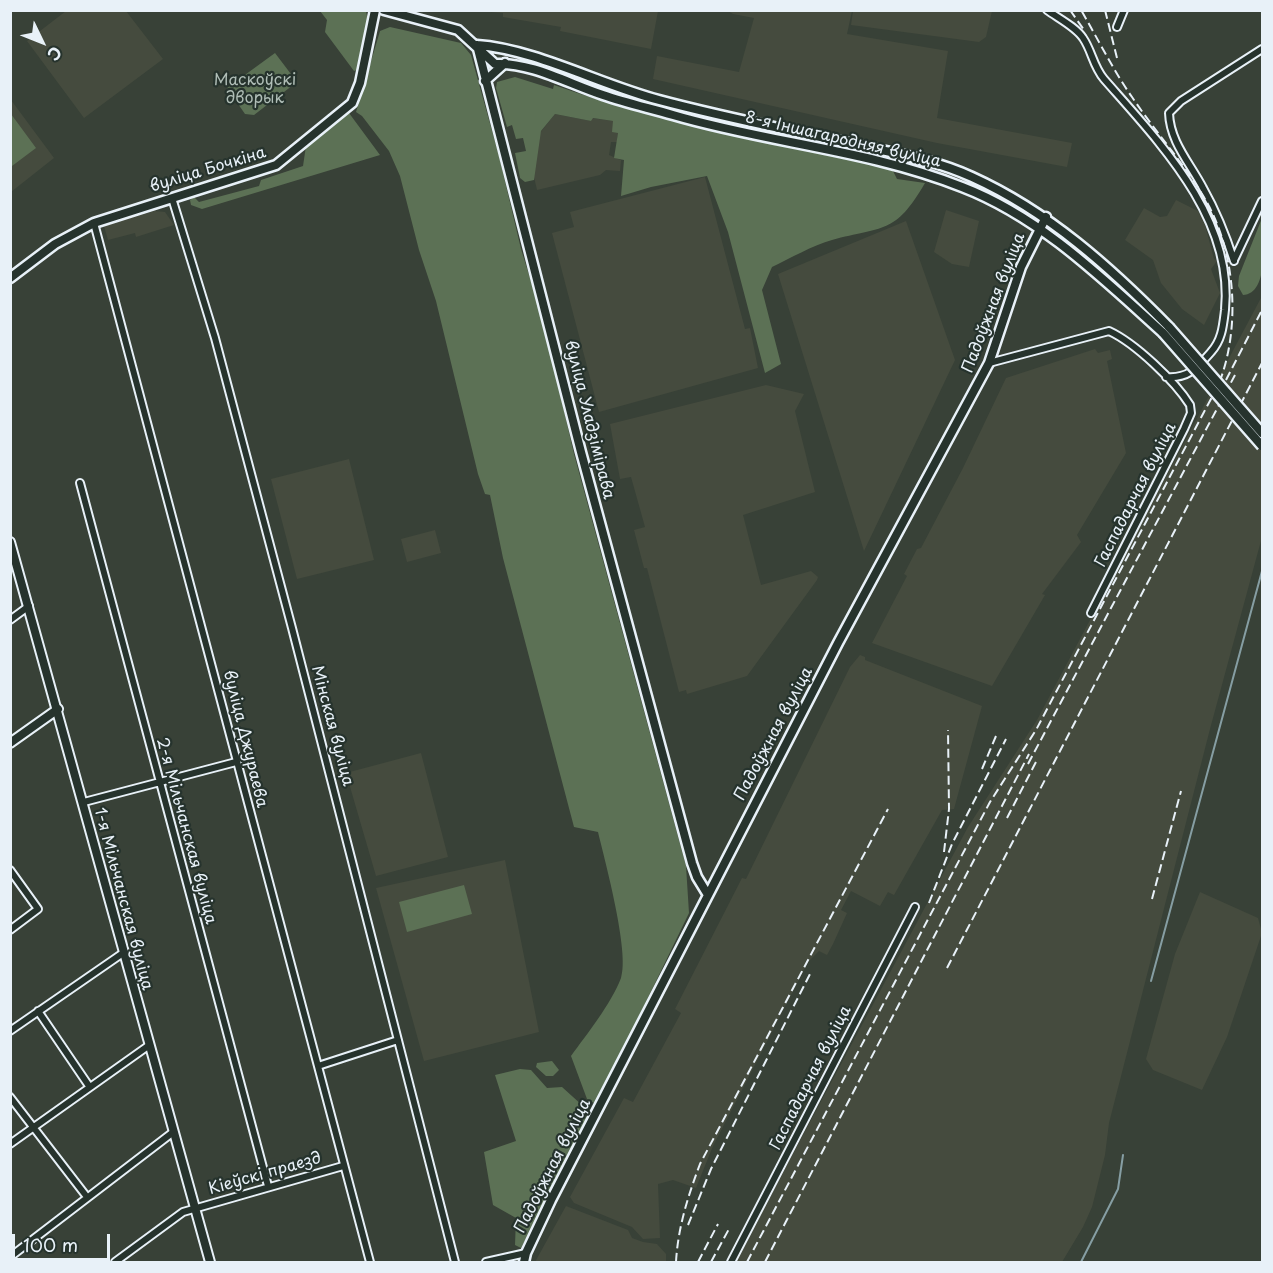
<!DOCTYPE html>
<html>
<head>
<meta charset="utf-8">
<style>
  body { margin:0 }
  #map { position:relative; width:1273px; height:1273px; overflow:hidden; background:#384137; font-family:"Playpen Sans",sans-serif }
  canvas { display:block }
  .frame { position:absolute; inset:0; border:12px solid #e8f1f8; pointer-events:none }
  .north { position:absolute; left:12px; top:12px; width:60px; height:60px; -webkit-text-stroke:4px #26332d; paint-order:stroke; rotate:133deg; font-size:16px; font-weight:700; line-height:24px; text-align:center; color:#e8f1f8 }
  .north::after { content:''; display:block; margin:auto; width:21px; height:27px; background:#e8f1f8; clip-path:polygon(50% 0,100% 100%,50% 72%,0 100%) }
  .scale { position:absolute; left:12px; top:1234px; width:98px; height:27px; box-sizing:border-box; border:3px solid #e8f1f8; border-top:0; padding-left:8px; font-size:18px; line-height:21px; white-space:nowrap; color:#e8f1f8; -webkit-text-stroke:4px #26332d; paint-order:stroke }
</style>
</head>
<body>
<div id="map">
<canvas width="1273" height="1273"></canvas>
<div class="frame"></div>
<div class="north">С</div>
<div class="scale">100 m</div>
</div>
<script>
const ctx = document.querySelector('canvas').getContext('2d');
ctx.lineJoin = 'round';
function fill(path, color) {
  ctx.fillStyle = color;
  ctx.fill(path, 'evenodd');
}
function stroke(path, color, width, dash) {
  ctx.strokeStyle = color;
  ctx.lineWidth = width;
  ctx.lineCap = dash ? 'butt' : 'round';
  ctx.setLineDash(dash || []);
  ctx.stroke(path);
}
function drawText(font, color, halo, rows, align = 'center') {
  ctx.font = font + ' "Playpen Sans",sans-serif';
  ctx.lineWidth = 4.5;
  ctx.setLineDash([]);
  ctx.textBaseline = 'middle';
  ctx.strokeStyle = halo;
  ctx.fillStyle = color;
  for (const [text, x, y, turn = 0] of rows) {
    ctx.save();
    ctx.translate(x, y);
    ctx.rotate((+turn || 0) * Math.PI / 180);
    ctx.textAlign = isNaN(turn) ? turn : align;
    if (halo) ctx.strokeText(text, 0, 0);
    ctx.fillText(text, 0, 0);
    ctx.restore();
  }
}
const built = new Path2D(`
  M66,11H126L163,59L84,118L27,41Z
  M480,11H658L651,49L560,31L561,27L503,17V13Z
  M728,11H852L847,34L948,51L937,118L1072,143L1067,167L937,143L653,79L657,56L739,72L754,18L733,14Z
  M853,11V10L992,11L986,37L979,42L851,25Z
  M11,100L54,158L11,192Z
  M555,114L591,121L592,118L613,121L618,133L617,142H611L609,155L621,160L620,171L606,170L600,175L537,190L534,177L535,139Z
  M705,177L745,329L750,328L758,368L599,412L552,233L574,227L570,212Z
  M1176,200L1198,211L1205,225L1214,259L1217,261L1211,269L1220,293L1204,325L1182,309L1161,283L1153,260L1125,240L1144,208L1160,217L1167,216Z
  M946,210L979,221L969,267L952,264L934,252Z
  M154,211L165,212L174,225L136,237L135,233L108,240L104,226Z
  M906,221L955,360L864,551L778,274Z
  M1262,296V537L1210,729L1109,1123L1105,1155L1092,1207L1083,1227L1062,1262H735L968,827L1037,720Z
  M1095,349L1098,353L1110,350L1112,359L1107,361L1126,453L1077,535L1081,542L1042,594L1045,595L992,686L872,643L907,576L904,574L917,549L921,548L963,468L1006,378Z
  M766,385L804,394L795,411L815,492L743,515L761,585L811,571L818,577L817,580L747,676L687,694L686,690L679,692L647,568H644L634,530L645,527L631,477L620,479L610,424Z
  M349,459L374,560L297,579L271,479Z
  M435,530L441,553L407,562L401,539Z
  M860,655L865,657V660L982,706L954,809L942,810L894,895L888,892L880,906L851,891L841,910L847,913L833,944L827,955L819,951L808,962L713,1146L696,1188L673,1180L658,1184L660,1238L643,1239L632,1227L574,1203L570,1197L624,1098L633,1102L681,1013L675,1009L742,878L746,879L850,667Z
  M421,753L448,857L376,876L346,773Z
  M505,860L539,1032L424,1061L376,888Z
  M1200,892L1258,918L1262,933L1227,1037L1202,1090L1153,1070L1146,1059L1175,954Z
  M566,1206L628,1230L632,1238L643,1242L657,1244L666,1254V1262H535Z`);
const green = new Path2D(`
  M320,11H366L368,21L357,70L354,71L325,32L327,20Z
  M390,27L461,43L471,55L499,156L521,249L543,320L574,454L686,866L689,913L597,1103H594L587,1099L571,1056C587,1034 611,1004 621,978C630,953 605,861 598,832L574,827L503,558L490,495L485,494L478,474L436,301L419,250L400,176L389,151L362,116L356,112L380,31Z
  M275,53L297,82L254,115L245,114L227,88Z
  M515,77L553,89L554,85C664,124 778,144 892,169L897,179L925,183C895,235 883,226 832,240C811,246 791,258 772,267L762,290L781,364L765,373L728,232L707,176L651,187L621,196L624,160L614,158L618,133L612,132L613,121L593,118L591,121L555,114L541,131L534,180L525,182L520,178L515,153L526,151L523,138L516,139L512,125L507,127L496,88L497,82Z
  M349,113L380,155L202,209L191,205L190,200L194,197L199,202L259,186L261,180L303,166L306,146Z
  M11,114L36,148L12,166L10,165Z
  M1262,218C1263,237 1270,294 1243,295L1238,286L1239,276Z
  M464,885L472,914L407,932L399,902Z
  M552,1061L559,1070L553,1076H546L536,1067L537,1063Z
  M520,1069L531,1070L547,1088L562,1087L583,1106L588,1121L521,1248L515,1245L516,1218L493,1205L484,1152L516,1141L495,1075Z`);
const stream = new Path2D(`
  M1151,981L1262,571
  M1081,1262L1118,1189L1123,1155`);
const minor = new Path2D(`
  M1047,10C1058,18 1076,27 1083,38C1092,51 1093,66 1104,79C1160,143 1234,218 1225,310C1223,326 1222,340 1211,352C1197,368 1188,379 1166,377
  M1117,27L1124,10
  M172,198L215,338L292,628L455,1262
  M94,223L370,1262
  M1234,260L1262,201
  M1234,261C1226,236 1216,211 1203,188C1190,163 1170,142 1169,113L1181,101L1262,49
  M989,363L1109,331C1135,343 1175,381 1190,405L1191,413L1184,429L1091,613
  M80,483L268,1186
  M10,620L29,606
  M84,802L236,762
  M10,870L38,909L10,930
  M38,1011L89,1086
  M10,1031L123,953
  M318,1066L398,1040
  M10,1097L87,1197
  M10,1144L148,1046
  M10,1257L172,1133
  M115,1262L183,1212L343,1166
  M486,1262L526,1253
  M731,1262L915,907`);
const tertiary = new Path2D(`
  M10,542L210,1262
  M10,743L58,709`);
const secondary = new Path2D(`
  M384,10L458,30L495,64C531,62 569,84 603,95C626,103 649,108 673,115C768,143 870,150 962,187C1040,217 1102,278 1163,333
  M477,45L581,452L692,863L697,877L708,895
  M477,45C535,49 601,85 659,100C726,118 795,131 862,146C899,154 938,161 972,177C1049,212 1110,267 1169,327
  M485,81L505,63
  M10,278L55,244L94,223L276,165L352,103L360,83L375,10
  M524,1262L526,1253L551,1200L838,643L989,363L1021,267L1046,217`);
const rail = new Path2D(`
  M1070,10L1084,30
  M1105,10L1118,62
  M1226,380L1262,310
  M1028,764L1235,375
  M982,769L996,736
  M1007,818L1037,760
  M944,852L949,809L948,730
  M1152,899L1181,791
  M929,903L952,844L1006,739
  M947,968L1262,363
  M688,1225L711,1169L811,972
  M676,1262C678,1227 688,1196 700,1164L888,809
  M698,1262L718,1224
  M711,1262L729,1229
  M747,1262L990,802L1036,730L1204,412C1210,400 1218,388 1222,375C1241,318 1234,245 1202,194C1181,160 1154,130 1132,97C1113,70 1098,39 1081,10
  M765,1262L1029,754`);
const secondaryBridge = new Path2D(`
  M1169,327L1262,433
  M1163,333L1262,446`);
const parkNames = [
  ["Маскоўскі",255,81],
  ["дворык",255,99]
];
const streetNames = [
  ["8-я Іншагародняя вуліца",843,140,13],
  ["вуліца Бочкіна",208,170,-17],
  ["Падоўжная вуліца",994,303,-69],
  ["вуліца Уладзімірава",589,420,76],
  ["Гаспадарчая вуліца",1136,495,-63],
  ["Мінская вуліца",332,726,75],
  ["Падоўжная вуліца",774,734,-62],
  ["вуліца Джураева",245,739,76],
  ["2-я Мільчанская вуліца",186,831,75],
  ["1-я Мільчанская вуліца",123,899,75],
  ["Гаспадарчая вуліца",811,1078,-63],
  ["Падоўжная вуліца",553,1166,-63],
  ["Кіеўскі праезд",265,1174,-16]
];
fill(built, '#454b3e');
fill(green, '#5c7155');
stroke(stream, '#869ea3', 2);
stroke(minor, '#e8f1f8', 10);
stroke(tertiary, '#e8f1f8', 12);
stroke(secondary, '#e8f1f8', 13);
stroke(minor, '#26332d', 6);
stroke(tertiary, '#26332d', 8);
stroke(secondary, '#26332d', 8);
stroke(rail, '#e8f1f8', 2, [9, 4.5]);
stroke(secondaryBridge, '#e8f1f8', 13, []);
stroke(secondaryBridge, '#26332d', 8);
drawText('16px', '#b0beb7', '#26332d', parkNames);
drawText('16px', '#e8f1f8', '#26332d', streetNames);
</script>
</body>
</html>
